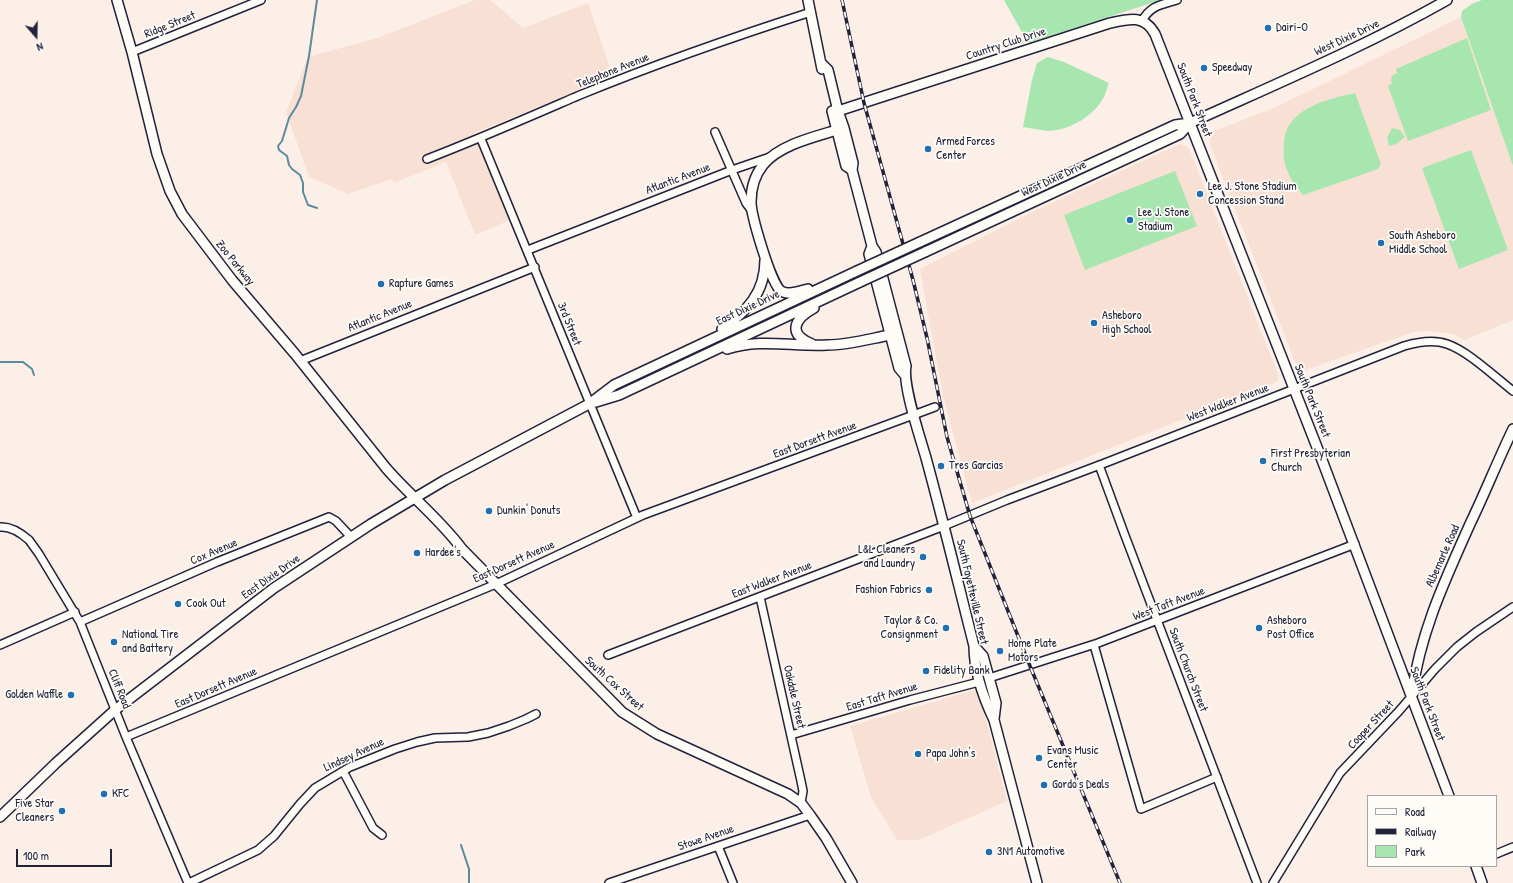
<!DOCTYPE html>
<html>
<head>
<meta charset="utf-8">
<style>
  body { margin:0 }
  #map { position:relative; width:1513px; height:883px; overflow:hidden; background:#fbefe7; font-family:"Patrick Hand",sans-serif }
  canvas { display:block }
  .legend { position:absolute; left:1367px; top:795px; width:130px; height:72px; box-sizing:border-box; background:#fdfcf7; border:1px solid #a5a5ac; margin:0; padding:5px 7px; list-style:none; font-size:12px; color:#22223b }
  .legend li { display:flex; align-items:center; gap:8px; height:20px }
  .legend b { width:20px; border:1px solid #a5a5ac }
  .north { position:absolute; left:16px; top:16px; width:40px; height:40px; -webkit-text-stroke:3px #fdfcf7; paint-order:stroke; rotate:160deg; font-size:11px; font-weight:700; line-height:16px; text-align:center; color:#22223b }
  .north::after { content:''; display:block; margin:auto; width:14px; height:18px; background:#22223b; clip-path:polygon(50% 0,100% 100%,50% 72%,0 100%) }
  .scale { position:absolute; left:16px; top:849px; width:96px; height:18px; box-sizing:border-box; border:2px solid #22223b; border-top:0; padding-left:5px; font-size:12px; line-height:14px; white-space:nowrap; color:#22223b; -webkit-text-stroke:3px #fdfcf7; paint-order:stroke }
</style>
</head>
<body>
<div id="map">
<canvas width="1513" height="883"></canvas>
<ul class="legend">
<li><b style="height:5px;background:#fdfcf7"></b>Road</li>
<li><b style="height:5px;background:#22223b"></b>Railway</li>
<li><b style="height:11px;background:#a7e6ae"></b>Park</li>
</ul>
<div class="north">N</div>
<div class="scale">100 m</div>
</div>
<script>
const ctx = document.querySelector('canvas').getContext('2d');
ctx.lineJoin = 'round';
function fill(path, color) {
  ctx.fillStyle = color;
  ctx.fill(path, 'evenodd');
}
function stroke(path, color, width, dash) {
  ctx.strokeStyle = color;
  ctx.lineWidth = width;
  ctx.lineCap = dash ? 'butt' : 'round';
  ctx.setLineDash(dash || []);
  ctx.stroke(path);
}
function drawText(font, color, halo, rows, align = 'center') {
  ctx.font = font + ' "Patrick Hand",sans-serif';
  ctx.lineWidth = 3.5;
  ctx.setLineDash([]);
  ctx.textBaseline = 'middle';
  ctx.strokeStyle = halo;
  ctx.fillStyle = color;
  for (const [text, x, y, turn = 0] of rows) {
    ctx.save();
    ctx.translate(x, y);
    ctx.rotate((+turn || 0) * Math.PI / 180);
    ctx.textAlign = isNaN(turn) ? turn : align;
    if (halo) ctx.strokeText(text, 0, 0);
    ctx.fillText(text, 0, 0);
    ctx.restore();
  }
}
const built = new Path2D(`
  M475,0H490L523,28L588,3L613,77L474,133L510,220L475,235L446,162L394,183L392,179L348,194L309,177L286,112L308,57L377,38Z
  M1461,17L1513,166V320L1465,340L1453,334L1430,331L1414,332L1302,371L1297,367L1210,145V139L1212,132L1276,107Z
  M1180,144L1189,148L1279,377L1277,382L972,503L943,396L920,269L1036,210Z
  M978,689L1007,801L919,840H897L871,797L850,726Z`);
const green = new Path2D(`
  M1004,0H1161L1028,43Z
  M1482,0H1513V166L1461,17L1462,11L1472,4Z
  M1467,38L1491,110L1408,141L1388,86L1392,84L1391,80L1392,76L1397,73L1396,69Z
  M1048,57L1064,62L1109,83C1107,87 1106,93 1104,97C1094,116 1069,131 1047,131C1039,130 1031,128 1023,127L1032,80L1037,63Z
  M1355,93L1381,164L1378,169C1354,178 1328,186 1303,195C1298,188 1291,181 1288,172C1284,164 1283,154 1284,145C1284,140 1285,132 1288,127C1301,105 1332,98 1355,93Z
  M1392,128L1400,130L1405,137L1396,144L1389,146L1387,138Z
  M1471,150L1508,250L1459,269L1422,168Z
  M1175,171L1197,226L1085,270L1064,215Z`);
const stream = new Path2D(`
  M317,208L308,205L303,192V183L300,175L292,169L289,165L287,156L279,150L278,146L282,141L289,118L296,107L301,96L309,56L317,0
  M0,362H23L32,369L34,375
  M461,845L469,869V883`);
const minor = new Path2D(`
  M1142,21C1151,5 1161,5 1177,0
  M132,52L261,0
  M715,132L746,203L751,210
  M481,139C534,265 584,392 637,518
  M427,159C479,139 529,117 580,95C656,64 733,37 811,12
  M528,250L732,170L770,157
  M300,361L535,267
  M1099,465L1124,533L1257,883
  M0,527C11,526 21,533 29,540L39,554L80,622L126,737L188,883
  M760,597L801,781L803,791L801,803
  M80,622L217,562L329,517L336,521L351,537
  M0,645L75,612
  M1094,645L1141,809L1217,777
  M608,655L944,526L1007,500L1105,463L1404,346C1418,342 1433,339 1447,344C1468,351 1495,377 1513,391
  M989,678L1098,643L1355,544
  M791,735L910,700L979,682
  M126,737L496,584L643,515L935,407
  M343,771L373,828L382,835
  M718,846L733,883
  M1496,854L1513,847
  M189,883L258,850L274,836L300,804L315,788L350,767L395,749L417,742L435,738L468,737L488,733L509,726L526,719L536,714
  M609,883L810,815
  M1273,883L1340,773L1399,711L1435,669L1457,647L1476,632L1513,607`);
const major = new Path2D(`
  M117,0L132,52L157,154L170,191L182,214L232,280L295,354L386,468C410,496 440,519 462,549L622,712L657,734L788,794L801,803L810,815L826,838L852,883
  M808,0L822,69
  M822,64L828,70L838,111L844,128L853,163L852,170L872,246L876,252L906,366C902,384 920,437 926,458C943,520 958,583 974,646C974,672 983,697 994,720L1037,883
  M832,111L846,166L852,170
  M838,111L1110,23C1128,19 1144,14 1155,34L1322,460L1449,796
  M920,242L1175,125L1190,123C1276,84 1364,47 1447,0
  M872,246L869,254L899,368L904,374
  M925,252L1180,134L1190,123
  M808,289C800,291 789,296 781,291C771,284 751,215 751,202C751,189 755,175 763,165C779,145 814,137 837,130
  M722,329C747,311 765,293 765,260
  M812,344C787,334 794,319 814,308
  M727,349C761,338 792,347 827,345C848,345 869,339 890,335
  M596,402L619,395L860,282
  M974,646L983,656L996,703L994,719
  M1412,694C1420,633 1445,580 1470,524C1485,493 1498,460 1513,429
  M0,817L56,763L115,710L274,588L371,524L445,480L589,404L614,385L857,271
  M1476,866L1482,883`);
const rail = new Path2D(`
  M842,0L864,103L913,280L927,338L947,437L970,516L1030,666L1120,883`);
const majorBridge = new Path2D(`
  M857,271L920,242
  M860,282L925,252`);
const markers = [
  [1268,28,4,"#1f6fb2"],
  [1204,68,4,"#1f6fb2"],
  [928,149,4,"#1f6fb2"],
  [1200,194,4,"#1f6fb2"],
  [1130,220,4,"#1f6fb2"],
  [1381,243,4,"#1f6fb2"],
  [381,284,4,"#1f6fb2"],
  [1094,323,4,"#1f6fb2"],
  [1263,461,4,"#1f6fb2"],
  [941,466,4,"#1f6fb2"],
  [489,511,4,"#1f6fb2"],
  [417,553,4,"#1f6fb2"],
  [923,557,4,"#1f6fb2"],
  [929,590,4,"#1f6fb2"],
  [178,604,4,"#1f6fb2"],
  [946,628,4,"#1f6fb2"],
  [1259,628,4,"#1f6fb2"],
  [114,642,4,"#1f6fb2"],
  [1000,651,4,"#1f6fb2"],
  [926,671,4,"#1f6fb2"],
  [71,695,4,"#1f6fb2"],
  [918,754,4,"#1f6fb2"],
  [1039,758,4,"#1f6fb2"],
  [1044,785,4,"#1f6fb2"],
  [104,794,4,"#1f6fb2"],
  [62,811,4,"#1f6fb2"],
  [989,852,4,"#1f6fb2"]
];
const streetNames = [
  ["Ridge Street",170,25,-22],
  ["West Dixie Drive",1347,38,-25],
  ["Country Club Drive",1006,44,-18],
  ["Telephone Avenue",613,71,-22],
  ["South Park Street",1194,100,69],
  ["Atlantic Avenue",678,179,-21],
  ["West Dixie Drive",1054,179,-25],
  ["Zoo Parkway",235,263,51],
  ["East Dixie Drive",748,308,-25],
  ["Atlantic Avenue",380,316,-22],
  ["3rd Street",569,324,68],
  ["South Park Street",1312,401,68],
  ["West Walker Avenue",1228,403,-21],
  ["East Dorsett Avenue",815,440,-20],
  ["Cox Avenue",214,552,-23],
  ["Albemarle Road",1443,556,-66],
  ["East Dorsett Avenue",514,562,-24],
  ["East Dixie Drive",271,577,-35],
  ["East Walker Avenue",772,580,-21],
  ["South Fayetteville Street",972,592,77],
  ["West Taft Avenue",1169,604,-21],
  ["South Church Street",1188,670,69],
  ["South Cox Street",614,684,42],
  ["East Dorsett Avenue",216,688,-23],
  ["Cliff Road",119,689,68],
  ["Oakdale Street",794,697,77],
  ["East Taft Avenue",882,697,-17],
  ["South Park Street",1427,704,69],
  ["Cooper Street",1371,725,-47],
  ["Lindsey Avenue",354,755,-25],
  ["Stowe Avenue",706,838,-19]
];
const poiNames = [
  ["Dairi-O",1276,28],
  ["Speedway",1212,68],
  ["Armed Forces",936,142],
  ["Center",936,156],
  ["Lee J. Stone Stadium",1208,187],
  ["Concession Stand",1208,201],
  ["Lee J. Stone",1138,213],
  ["Stadium",1138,227],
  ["South Asheboro",1389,236],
  ["Middle School",1389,250],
  ["Rapture Games",389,284],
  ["Asheboro",1102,316],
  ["High School",1102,330],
  ["First Presbyterian",1271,454],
  ["Church",1271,468],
  ["Tres Garcias",949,466],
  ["Dunkin' Donuts",497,511],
  ["L&L Cleaners",915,550,"right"],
  ["and Laundry",915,564,"right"],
  ["Hardee's",425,553],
  ["Fashion Fabrics",921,590,"right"],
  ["Cook Out",186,604],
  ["Taylor & Co.",938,621,"right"],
  ["Consignment",938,635,"right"],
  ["Asheboro",1267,621],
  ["Post Office",1267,635],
  ["National Tire",122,635],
  ["and Battery",122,649],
  ["Home Plate",1008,644],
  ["Motors",1008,658],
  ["Fidelity Bank",934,671],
  ["Golden Waffle",63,695,"right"],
  ["Evans Music",1047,751],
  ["Center",1047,765],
  ["Papa John's",926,754],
  ["Gordo's Deals",1052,785],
  ["KFC",112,794],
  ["Five Star",54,804,"right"],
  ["Cleaners",54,818,"right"],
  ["3N1 Automotive",997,852]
];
fill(built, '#f9e0d4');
fill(green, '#a7e6ae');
stroke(stream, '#5c8b9d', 2);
stroke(minor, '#22223b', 10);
stroke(major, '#22223b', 12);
stroke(minor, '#fdfcf7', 7);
stroke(major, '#fdfcf7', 9);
stroke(rail, '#22223b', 3.5);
stroke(rail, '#fdfcf7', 2, [6]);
stroke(majorBridge, '#22223b', 12, []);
stroke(majorBridge, '#fdfcf7', 9);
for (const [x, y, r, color] of markers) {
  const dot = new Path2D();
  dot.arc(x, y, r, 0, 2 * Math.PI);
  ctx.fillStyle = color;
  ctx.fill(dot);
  stroke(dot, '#fdfcf7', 1.5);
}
drawText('12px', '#22223b', '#fdfcf7', streetNames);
drawText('12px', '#22223b', '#fdfcf7', poiNames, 'left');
</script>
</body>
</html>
